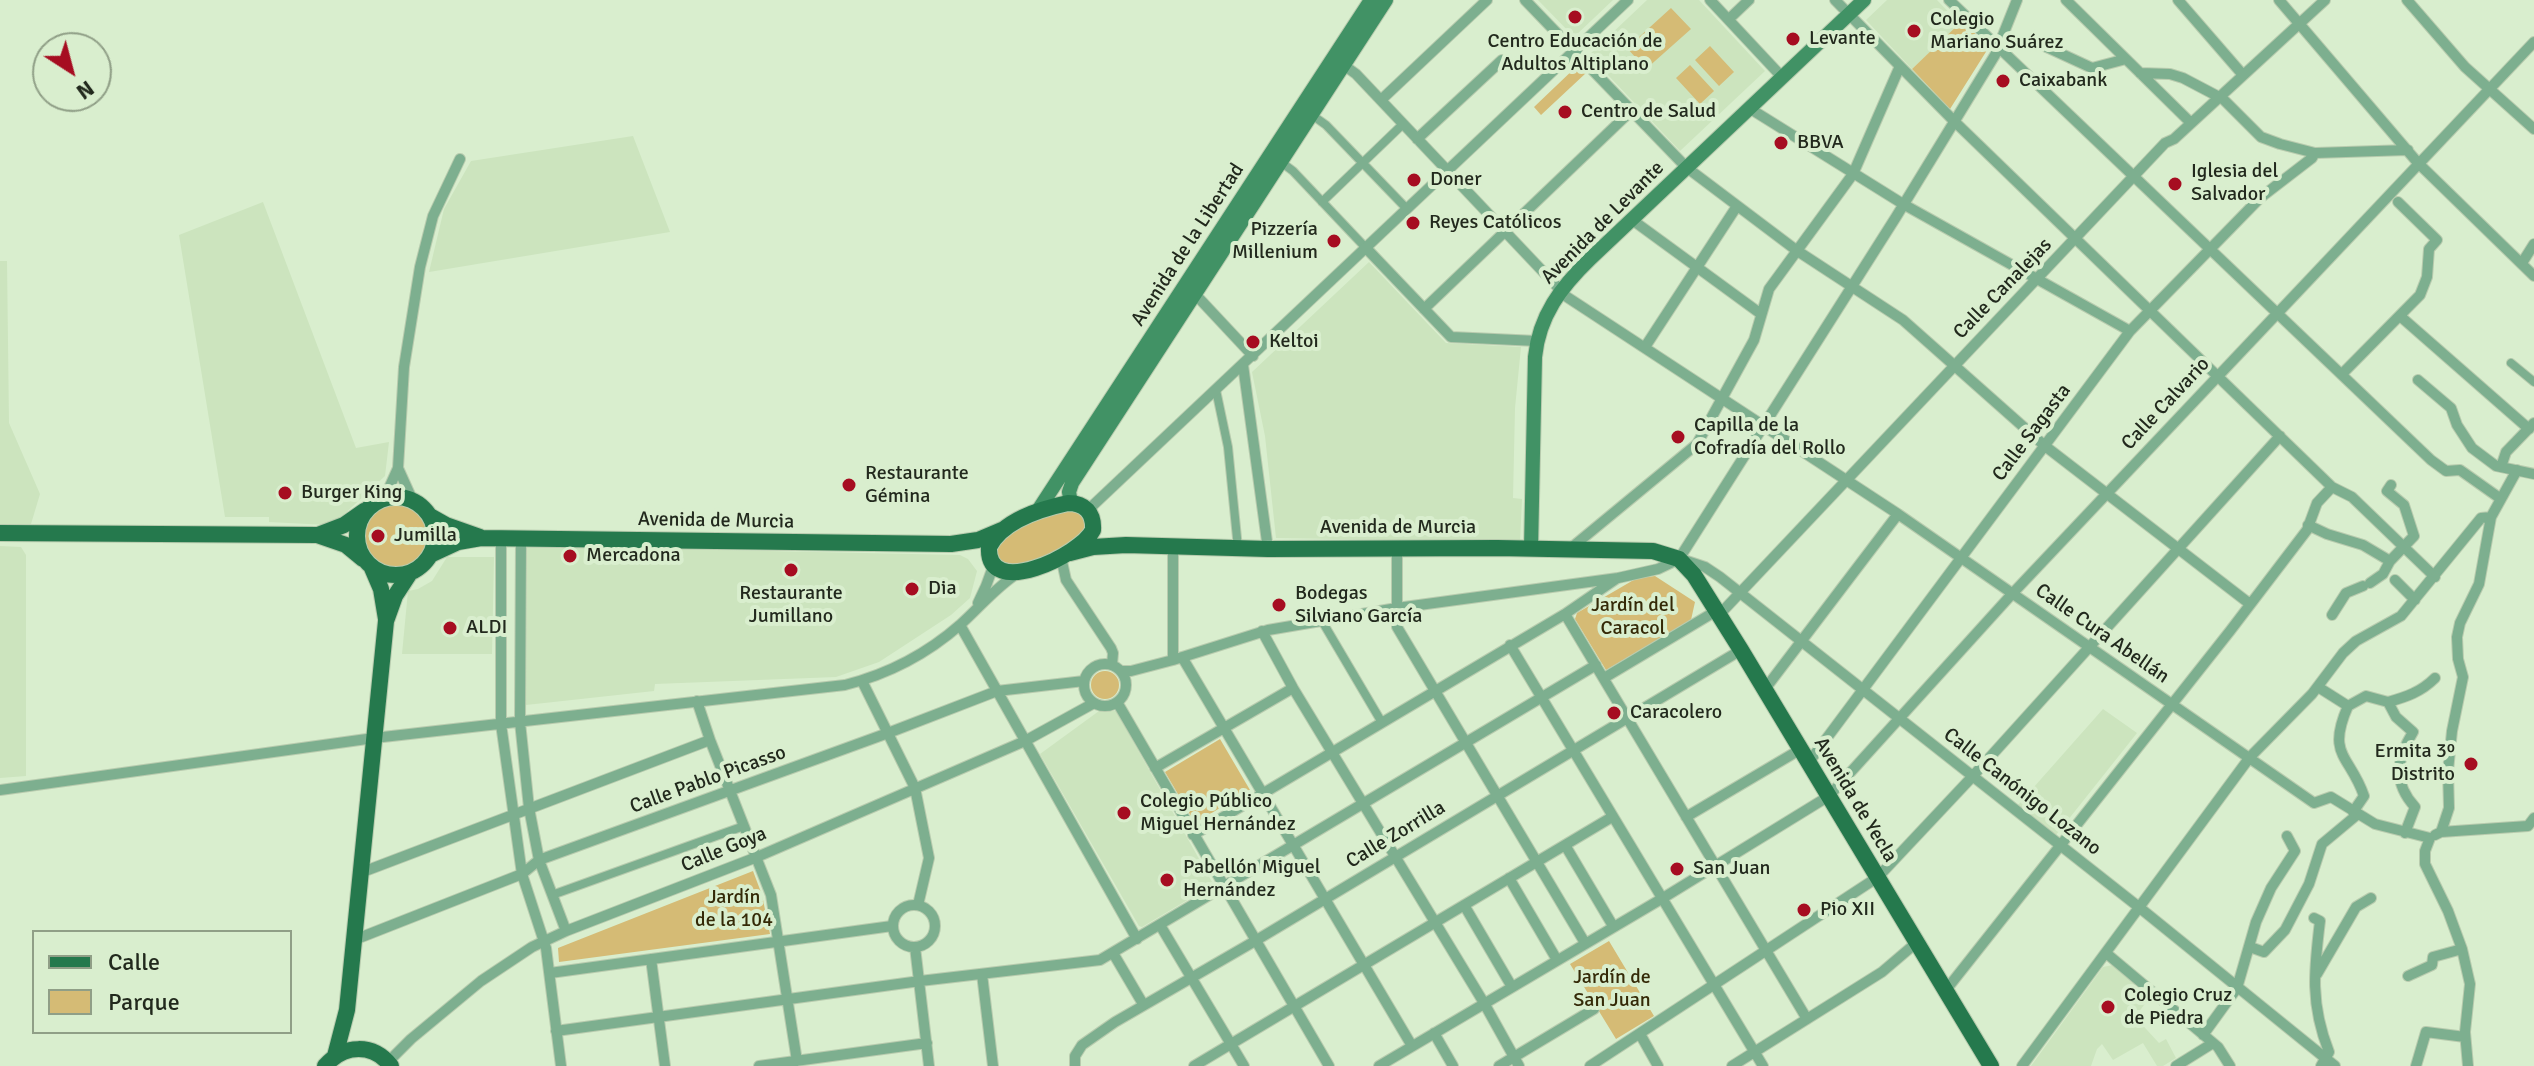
<!DOCTYPE html>
<html>
<head>
<meta charset="utf-8">
<style>
  body { margin:0 }
  #map { position:relative; width:2534px; height:1066px; overflow:hidden; background:#d9eece; font-family:Signika,sans-serif }
  canvas { display:block }
  .legend { position:absolute; left:32px; top:930px; width:260px; height:104px; box-sizing:border-box; background:#d9eece; border:2px solid #909f87; margin:0; padding:10px 14px; list-style:none; font-size:24px; color:#22291d }
  .legend li { display:flex; align-items:center; gap:16px; height:40px }
  .legend b { width:40px; border:2px solid #909f87 }
  .north { position:absolute; left:32px; top:32px; width:80px; height:80px; box-sizing:border-box; background:#d9eece; border:2px solid #909f87; border-radius:50%; rotate:144deg; font-size:22px; font-weight:700; line-height:32px; text-align:center; color:#22291d }
  .north::after { content:''; display:block; margin:auto; width:28px; height:36px; background:#a60d21; clip-path:polygon(50% 0,100% 100%,50% 72%,0 100%) }
</style>
</head>
<body>
<div id="map">
<canvas width="2534" height="1066"></canvas>
<ul class="legend">
<li><b style="height:10px;background:#25794d"></b>Calle</li>
<li><b style="height:22px;background:#d5bb75"></b>Parque</li>
</ul>
<div class="north">N</div>
</div>
<script>
const ctx = document.querySelector('canvas').getContext('2d');
ctx.lineJoin = 'round';
function fill(path, color) {
  ctx.fillStyle = color;
  ctx.fill(path, 'evenodd');
}
function stroke(path, color, width, dash) {
  ctx.strokeStyle = color;
  ctx.lineWidth = width;
  ctx.lineCap = dash ? 'butt' : 'round';
  ctx.setLineDash(dash || []);
  ctx.stroke(path);
}
function drawText(font, color, halo, rows, align = 'center') {
  ctx.font = font + ' Signika,sans-serif';
  ctx.lineWidth = 8;
  ctx.setLineDash([]);
  ctx.textBaseline = 'middle';
  ctx.strokeStyle = halo;
  ctx.fillStyle = color;
  for (const [text, x, y, turn = 0] of rows) {
    ctx.save();
    ctx.translate(x, y);
    ctx.rotate((+turn || 0) * Math.PI / 180);
    ctx.textAlign = isNaN(turn) ? turn : align;
    if (halo) ctx.strokeText(text, 0, 0);
    ctx.fillText(text, 0, 0);
    ctx.restore();
  }
}
const built = new Path2D(`
  M1538,0H1613L1574,37Z
  M1647,0H1699L1765,71L1680,151L1589,55Z
  M1887,0H1937L1960,24L1912,69L1866,20Z
  M633,136L670,232L429,272L444,209L471,161Z
  M263,202L356,448L389,442L385,476L336,522L328,525L269,522V517H225L179,235Z
  M0,261H7L9,423L40,494L31,524H0Z
  M1369,262L1446,343L1521,347L1515,408L1513,498L1522,499L1520,542L1276,538L1265,436L1252,372Z
  M0,546L21,547L26,555V776L0,778Z
  M527,546L960,555L968,559L977,571L970,598L951,615L879,662L836,677L655,684L654,691L526,705Z
  M447,557H494L492,654H402L408,591L418,589L432,581Z
  M2103,709L2137,733L2056,835L2018,805Z
  M1099,711H1116L1212,882L1211,886L1142,927L1139,926L1040,754Z
  M2113,965L2150,997L2135,1017L2159,1043L2166,1039L2176,1058L2163,1066H2157L2143,1043L2113,1060L2102,1044L2097,1049L2091,1066H2031L2103,967Z`);
const green = new Path2D(`
  M1671,8L1691,29L1646,69L1627,48Z
  M1962,21L1989,47L1950,109L1912,69Z
  M1710,46L1734,72L1719,86L1695,60Z
  M1578,65L1586,73L1541,115L1534,107Z
  M1690,65L1714,91L1700,104L1676,78Z
  M362 536a33 33 0 1 1 66 0a33 33 0 1 1-66 0Z
  M1070,509L1085,516L1086,531C1073,544 1030,569 1011,566C1007,565 1003,563 999,561L995,548C1015,525 1042,518 1070,509Z
  M1655,576L1695,602L1691,620L1606,670L1575,619L1577,613L1637,578Z
  M1091 685a14 14 0 1 1 28 0a14 14 0 1 1-28 0Z
  M1220,739L1250,790L1195,823L1165,772Z
  M753,871L762,895L770,934L559,962L558,948Z
  M1609,941L1654,1016L1616,1039L1570,964Z`);
const pedestrian = new Path2D(`
  M1312,115L1326,125L1407,209
  M1281,162L1293,171L1366,248
  M1322,202L1403,124
  M2511,363L2534,382
  M1216,390L1228,447L1238,548
  M1322,621L1381,721
  M552,895L744,826`);
const minor = new Path2D(`
  M1525,0L1686,167L1796,250L1903,320L2045,446L2250,604
  M1710,0L1782,77
  M1835,0L1954,121L2332,487L2352,497L2435,577
  M1949,0L2431,460L2446,471L2460,470L2501,499
  M2066,0L2191,123
  M2178,0L2243,75
  M2279,0L2418,163L2534,276
  M2407,0L2465,67L2534,129
  M1729,19L1749,0
  M1997,46L2005,43L2040,44L2092,68L2126,59
  M1341,63L1356,74L1567,297L1898,514L2314,803L2331,797L2375,824L2430,838
  M2140,73L2170,74L2183,78L2223,99L2261,137L2280,144L2315,153L2408,150
  M1381,100L1487,0
  M1749,108L1903,204L2130,331
  M1417,139L1502,60
  M1631,219L1761,314
  M1366,248L1451,337L1537,341
  M2522,263L2534,244
  M1195,294L1253,356
  M1424,309L1632,110
  M2400,316L2529,429
  M1645,347L1737,206
  M1243,365L1268,549
  M2342,374L2420,295L2427,277L2429,249L2437,240L2398,202
  M2418,380L2451,408L2457,425L2472,448L2496,466L2534,474
  M2501,467L2506,452L2534,423
  M398,468L412,499
  M385,497L398,468L404,367L420,267L433,216L460,159
  M1088,510L1628,0
  M2308,525L2327,534L2363,545L2390,561L2414,536L2404,505L2387,491L2391,485
  M501,538V724L522,874L546,948L561,1066
  M521,538L520,722L529,808L539,860L566,931
  M1173,547V660
  M1397,548V627L1585,943
  M1571,548L1697,444L1754,340L1769,289L1853,174L1900,66
  M1061,557L1066,580L1111,648L1113,653L1112,665
  M1681,559L1705,567L1720,577L2140,908L2335,1066
  M2395,580L2415,600
  M2370,583L2383,574L2390,561
  M978,603L986,586L994,564
  M1565,614L1807,1019
  M1719,615L2165,143L2174,139L2325,0
  M2332,615L2346,593L2363,586
  M960,625L1137,939
  M1262,631L1293,688L1484,1003L1519,1066
  M1510,645L1763,1066
  M1182,657L1412,1046
  M1084 685a21 21 0 1 1 42 0a21 21 0 1 1-42 0Z
  M1121,671H1131L1173,660L1268,630L1397,608L1618,578L1658,569L1679,559L1896,217L1995,55L2017,0
  M1604,678L1716,611
  M862,681L915,788L929,858L918,905
  M2318,687L2348,706C2326,756 2350,755 2364,796L2353,812
  M1765,689L1898,514
  M697,701L710,740L771,895L797,1061
  M1117,702L1329,1066
  M2388,702C2406,697 2421,692 2435,678
  M2348,706L2366,696L2388,702L2396,717L2413,732C2397,758 2392,782 2415,807L2405,833
  M1809,762L2130,331L2260,198L2312,158L2315,153
  M1155,768L1293,688
  M0,790L374,738L845,685C889,674 927,654 961,624C980,607 996,587 1018,573
  M1686,817L1801,749
  M2441,832L2449,808L2448,771L2452,731L2463,677L2458,659L2457,637L2460,623L2479,584L2491,517L2517,470
  M1193,835L1565,614L1616,579
  M2435,835L2441,832L2528,826L2534,818
  M2430,838L2425,851V864L2448,911L2462,949L2470,984L2465,1032L2468,1066
  M1565,845L1613,926
  M360,873L710,740
  M1509,878L1557,960
  M893 926a21 21 0 1 1 42 0a21 21 0 1 1-42 0Z
  M1464,905L1512,987
  M2314,918L2320,921C2314,970 2310,1004 2329,1052L2321,1066
  M1160,925L1244,1066
  M354,940L522,874L539,860L888,733L997,691L1084,681
  M915,947L929,1066
  M2250,947L2264,952L2285,930L2309,884L2322,844L2358,814
  M1113,953L1143,1004
  M2106,953L2218,1047L2230,1066
  M651,959L665,1066
  M550,973L892,926
  M982,974L993,1066
  M2317,974L2356,907L2371,898
  M2408,976L2432,965L2433,957L2462,949
  M1946,990L2230,631L2307,530L2317,503L2332,487
  M556,1031L920,981L1100,960L1596,665
  M1434,1033L1453,1066
  M1640,1034L1658,1066
  M2203,1035L2237,988L2256,922L2271,888L2295,851L2287,836
  M388,1062L411,1039L481,981L532,947L566,931L757,857L1025,741L1094,703
  M759,1066L927,1043
  M1075,1066V1056L1082,1045L1115,1022L1255,941L1741,650
  M1194,1066L1612,817
  M1379,1066L1663,898L1829,796L2012,594L2534,42
  M1499,1066L1594,1009
  M1590,1066L1878,877L1972,777L2280,436
  M1732,1066L1882,972L1916,943
  M2022,1066L2250,757L2312,694L2343,653L2356,641L2401,616L2481,518L2491,517
  M2176,1066L2213,1043
  M2416,1066L2426,1032L2465,1037`);
const secondary = new Path2D(`
  M1071,503L1069,492L1072,483L1386,0
  M1037,512L1371,0
  M1531,549L1535,357C1539,316 1561,287 1590,259L1864,0`);
const primary = new Path2D(`
  M357 536a39 39 0 1 1 78 0a39 39 0 1 1-78 0Z
  M1068,503C1085,503 1094,513 1093,530C1081,555 986,601 989,547C1003,520 1040,509 1068,503Z
  M430,516L446,525L480,537
  M0,533L317,535L346,545L363,559
  M318,535L344,525L364,511
  M1070,553L1093,547L1126,545L1268,549L1497,548L1653,551L1679,559L1694,575L1741,650L1991,1066
  M430,555L458,542L481,538L951,544L978,540L1004,529
  M372,568L381,589L386,619
  M335,1056L347,1010L386,621L395,596L410,573
  M325,1066C344,1044 373,1043 391,1066`);
const markers = [
  [1575,17,8,"#a60d21"],
  [1914,31,8,"#a60d21"],
  [1793,39,8,"#a60d21"],
  [2003,81,8,"#a60d21"],
  [1565,112,8,"#a60d21"],
  [1781,143,8,"#a60d21"],
  [1414,180,8,"#a60d21"],
  [2175,184,8,"#a60d21"],
  [1413,223,8,"#a60d21"],
  [1334,241,8,"#a60d21"],
  [1253,342,8,"#a60d21"],
  [1678,437,8,"#a60d21"],
  [849,485,8,"#a60d21"],
  [285,493,8,"#a60d21"],
  [378,536,8,"#a60d21"],
  [570,556,8,"#a60d21"],
  [791,570,8,"#a60d21"],
  [912,589,8,"#a60d21"],
  [1279,605,8,"#a60d21"],
  [450,628,8,"#a60d21"],
  [1614,713,8,"#a60d21"],
  [2471,764,8,"#a60d21"],
  [1124,813,8,"#a60d21"],
  [1677,869,8,"#a60d21"],
  [1167,880,8,"#a60d21"],
  [1804,910,8,"#a60d21"],
  [2108,1007,8,"#a60d21"]
];
const poiNames = [
  ["Colegio",1930,20],
  ["Mariano Suárez",1930,43],
  ["Levante",1809,39],
  ["Centro Educación de",1575,42,"center"],
  ["Adultos Altiplano",1575,65,"center"],
  ["Caixabank",2019,81],
  ["Centro de Salud",1581,112],
  ["BBVA",1797,143],
  ["Iglesia del",2191,172],
  ["Salvador",2191,195],
  ["Doner",1430,180],
  ["Reyes Católicos",1429,223],
  ["Pizzería",1318,230,"right"],
  ["Millenium",1318,253,"right"],
  ["Keltoi",1269,342],
  ["Capilla de la",1694,426],
  ["Cofradía del Rollo",1694,449],
  ["Restaurante",865,474],
  ["Gémina",865,497],
  ["Burger King",301,493],
  ["Jumilla",394,536],
  ["Mercadona",586,556],
  ["Dia",928,589],
  ["Restaurante",791,594,"center"],
  ["Jumillano",791,617,"center"],
  ["Bodegas",1295,594],
  ["Silviano García",1295,617],
  ["ALDI",466,628],
  ["Caracolero",1630,713],
  ["Ermita 3º",2455,752,"right"],
  ["Distrito",2455,775,"right"],
  ["Colegio Público",1140,802],
  ["Miguel Hernández",1140,825],
  ["Pabellón Miguel",1183,868],
  ["Hernández",1183,891],
  ["San Juan",1693,869],
  ["Pio XII",1820,910],
  ["Colegio Cruz",2124,996],
  ["de Piedra",2124,1019]
];
const streetNames = [
  ["Avenida de Levante",1603,223,-45],
  ["Avenida de la Libertad",1188,245,-57],
  ["Calle Canalejas",2003,289,-46],
  ["Calle Calvario",2166,404,-47],
  ["Calle Sagasta",2032,433,-53],
  ["Avenida de Murcia",716,521,1],
  ["Avenida de Murcia",1398,528],
  ["Calle Cura Abellán",2102,634,35],
  ["Calle Pablo Picasso",708,780,-20],
  ["Calle Canónigo Lozano",2022,792,38],
  ["Avenida de Yecla",1855,800,59],
  ["Calle Zorrilla",1396,835,-31],
  ["Calle Goya",724,850,-22]
];
const parkNames = [
  ["Jardín del",1633,606],
  ["Caracol",1633,629],
  ["Jardín",734,898],
  ["de la 104",734,921],
  ["Jardín de",1612,978],
  ["San Juan",1612,1001]
];
fill(built, '#cce4be');
fill(green, '#d5bb75');
stroke(pedestrian, '#b8cbae', 10);
stroke(minor, '#b8cbae', 12);
stroke(secondary, '#b8cbae', 16);
stroke(primary, '#b8cbae', 18);
stroke(pedestrian, '#7daf8f', 8);
stroke(minor, '#7daf8f', 10);
stroke(secondary, '#419265', 14);
stroke(primary, '#25794d', 16);
for (const [x, y, r, color] of markers) {
  const dot = new Path2D();
  dot.arc(x, y, r, 0, 2 * Math.PI);
  ctx.fillStyle = color;
  ctx.fill(dot);
  stroke(dot, '#d9eece', 3);
}
drawText('20px', '#22291d', '#d9eece', poiNames, 'left');
drawText('20px', '#22291d', '#d9eece', streetNames);
drawText('20px', '#342907', '#d9eece', parkNames);
</script>
</body>
</html>
